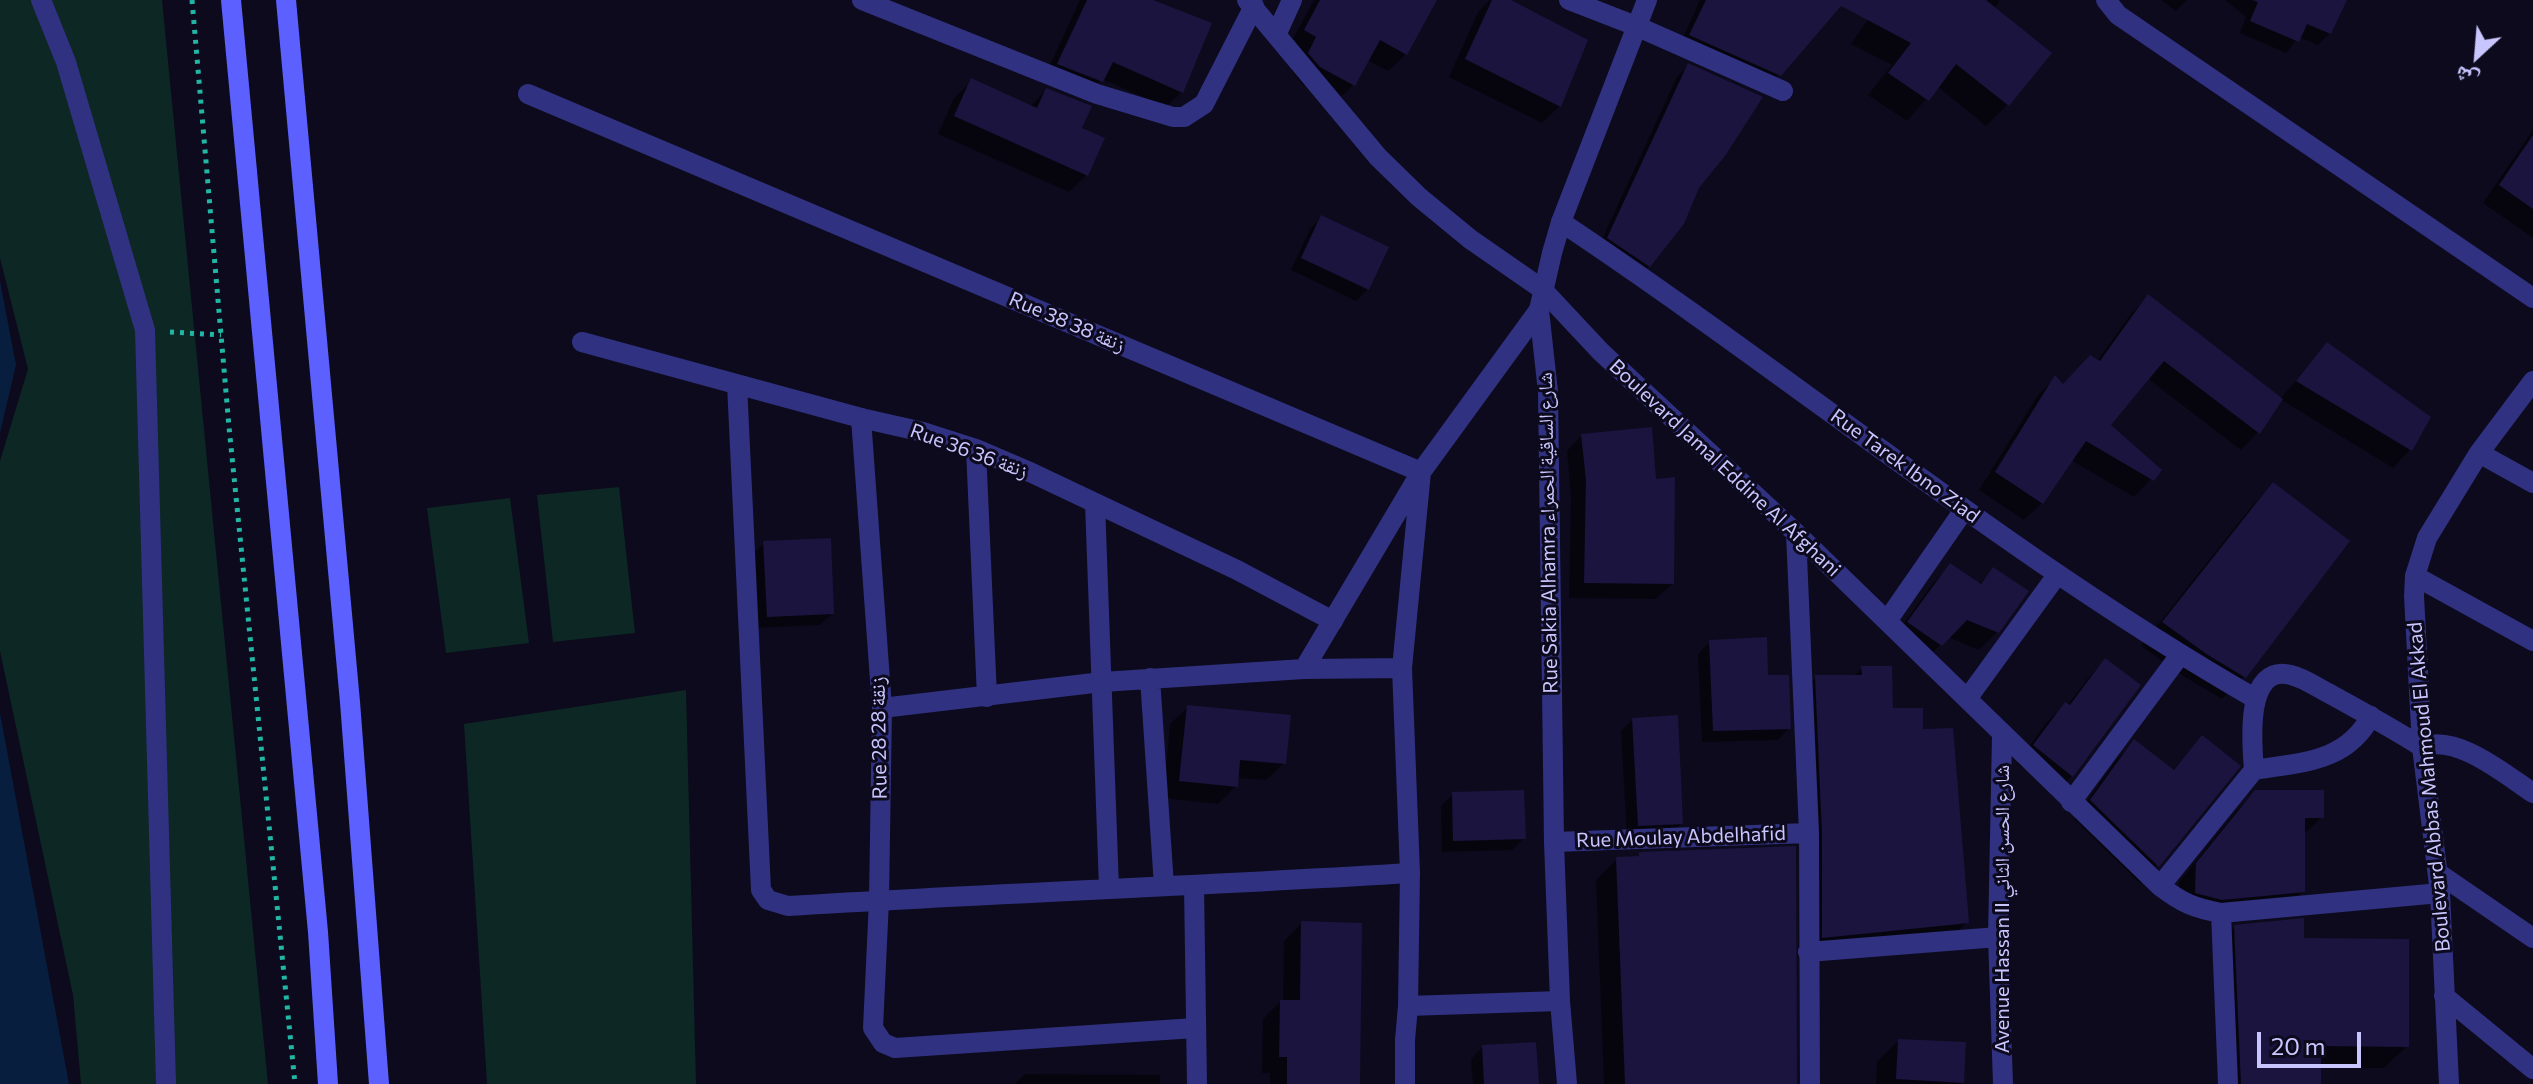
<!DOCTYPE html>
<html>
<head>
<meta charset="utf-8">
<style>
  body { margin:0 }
  #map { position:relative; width:2533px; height:1084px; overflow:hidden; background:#0c0a1c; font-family:Commissioner,"Noto Naskh Arabic",sans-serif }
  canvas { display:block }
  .north { position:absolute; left:2437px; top:16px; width:80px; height:80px; -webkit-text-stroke:6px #0c0a1c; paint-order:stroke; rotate:206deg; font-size:22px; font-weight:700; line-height:32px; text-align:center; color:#c9c5ff }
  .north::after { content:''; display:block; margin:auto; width:28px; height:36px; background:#c9c5ff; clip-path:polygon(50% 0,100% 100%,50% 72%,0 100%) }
  .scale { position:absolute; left:2257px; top:1032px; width:104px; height:36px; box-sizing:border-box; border:4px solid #c9c5ff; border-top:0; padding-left:10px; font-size:24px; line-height:28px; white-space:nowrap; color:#c9c5ff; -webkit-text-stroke:6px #0c0a1c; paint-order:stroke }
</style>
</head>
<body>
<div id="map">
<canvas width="2533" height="1084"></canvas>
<div class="north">ش</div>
<div class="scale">20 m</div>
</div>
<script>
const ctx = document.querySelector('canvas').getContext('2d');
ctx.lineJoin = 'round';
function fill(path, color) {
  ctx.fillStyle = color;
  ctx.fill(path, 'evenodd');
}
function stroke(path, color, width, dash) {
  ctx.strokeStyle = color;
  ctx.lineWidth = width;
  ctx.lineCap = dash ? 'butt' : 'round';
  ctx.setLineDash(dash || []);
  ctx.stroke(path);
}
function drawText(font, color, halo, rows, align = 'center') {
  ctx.font = font + ' Commissioner,"Noto Naskh Arabic",sans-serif';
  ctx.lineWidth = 6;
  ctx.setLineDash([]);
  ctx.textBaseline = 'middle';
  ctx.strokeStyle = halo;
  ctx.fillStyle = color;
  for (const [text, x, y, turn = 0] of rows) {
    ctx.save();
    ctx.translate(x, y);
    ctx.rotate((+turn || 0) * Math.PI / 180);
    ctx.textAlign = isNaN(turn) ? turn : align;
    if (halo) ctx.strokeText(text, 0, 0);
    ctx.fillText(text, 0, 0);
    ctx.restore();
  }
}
const green = new Path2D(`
  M0,0H162L268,1084H81L73,995L0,651V461L28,369L0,258Z
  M619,487L635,633L553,642L537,495Z
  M510,498L529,643L446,653L427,508Z
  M686,690L696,1084H487L464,724Z`);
const water = new Path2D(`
  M0,281L16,365L0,433Z
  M0,713L69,1084H0Z`);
const shadow = new Path2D(`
  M1080,0H1148L1182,92L1166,107L1102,79L1086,97L1043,80Z
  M1314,0H1434L1406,54L1388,71L1367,60L1353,85L1336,102L1303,85L1292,71L1300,55L1288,48Z
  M1490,0H1507L1560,106L1542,123L1449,77L1478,12Z
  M1700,0H1844L1768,86L1679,47Z
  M1881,0H2000L1994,9L2049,53L2007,105L1986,126L1937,86L1907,121L1868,95L1892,65L1851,44Z
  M2161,0H2187L2176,11Z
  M2225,0H2344L2330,33L2318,45L2299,37L2286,53L2240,33L2246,17Z
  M1688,66L1697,187L1649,266L1637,278L1597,250L1677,77Z
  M972,81L1030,107L1046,90L1079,129L1087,175L1069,192L938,134L954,98Z
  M2533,130V238L2483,203Z
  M1321,218L1368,289L1356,301L1291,270L1310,229Z
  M2148,296L2280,399L2327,345L2428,418L2410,450L2393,468L2280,399L2258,432L2241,450L2147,378L2108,426L2159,470L2134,497L2071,460L2042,503L2024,520L1979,490L2038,395L2055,378L2063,386L2097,361L2131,314Z
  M1582,435L1654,481L1672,584L1656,599L1569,598L1571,496L1567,451Z
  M2273,485L2244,676L2222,699L2185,677L2141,646L2251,507Z
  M764,543L832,614L820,625L756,628L752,555Z
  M1951,566L1978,585L1993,569L1997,632L1979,650L1948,637L1923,662L1892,640L1933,583Z
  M1710,642L1766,677L1789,728L1778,740L1702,742L1698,654Z
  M2105,661L2072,776L2054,793L2017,763L2047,722L2065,704L2067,706L2088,678Z
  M1862,668L1891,710L1922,731L1967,922L1945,945L1801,959L1800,856L1793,700L1816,677H1853Z
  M1188,707L1284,763L1266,780L1237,778L1236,786L1218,804L1163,798L1170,724Z
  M1633,719L1681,824L1669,835L1627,837L1621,731Z
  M2202,738L2238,766L2157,865L2140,883L2074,819L2117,759L2134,742L2172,771Z
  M2256,792L2322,817L2303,835V891L2285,909L2179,910V882L2237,810Z
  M1453,794L1524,838L1512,850L1442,852L1441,806Z
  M1640,854L1795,1084H1604L1596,880L1617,859L1636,858Z
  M1302,923L1358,1084H1270V1073H1262L1263,1019L1280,1002H1283L1284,941Z
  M2235,927L2302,940L2407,1046L2384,1068H2319V1084H2218L2213,949Z
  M1898,1041L1964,1044L1962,1084H1876L1877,1062Z
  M1483,1047L1537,1084H1473L1471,1059Z
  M1025,1074L1160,1075V1084H1015Z`);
const building = new Path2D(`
  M1087,0H1153L1212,23L1183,93L1113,62L1103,82L1057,64Z
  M1320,0H1437L1407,55L1380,40L1355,86L1320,67L1308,53L1316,37L1304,30Z
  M1492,0H1511L1588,40L1561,107L1465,59Z
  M1706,0H1986L2052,53L2009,106L1956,64L1929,101L1888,73L1911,43L1841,6L1781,76L1689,35Z
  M2252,0H2347L2331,34L2307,24L2299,42L2250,21L2258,2Z
  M1688,63L1763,97L1725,156L1699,188L1684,224L1650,267L1607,238Z
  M971,78L1037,108L1046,88L1092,106L1082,128L1105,138L1088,176L954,116Z
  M2533,135V209L2499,185Z
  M1321,215L1389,247L1369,290L1301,258Z
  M2148,294L2283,399L2260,434L2164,361L2111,425L2162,470L2154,481L2086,441L2043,504L1995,472L2055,375L2063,384L2090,355L2100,361Z
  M2327,342L2431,417L2412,451L2296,381Z
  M1652,427L1656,479L1675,477L1674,584L1584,583L1586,480L1581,434Z
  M2273,482L2350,541L2246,678L2208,655L2162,622Z
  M831,538L834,614L767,617L763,541Z
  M1950,563L1981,584L1993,567L2029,591L1999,633L1967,620L1942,646L1907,622Z
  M1767,637L1768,675H1789L1791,729L1713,731L1709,640Z
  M2105,658L2141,685L2073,777L2033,745L2065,702L2070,705Z
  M1861,666H1892L1893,708H1923V729L1953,728L1969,923L1822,938V833L1815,675H1862Z
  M1187,705L1291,715L1286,764L1240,760L1238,787L1179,781Z
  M1678,715L1683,824L1638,826L1632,718Z
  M2202,735L2241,766L2159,867L2090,800L2134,739L2174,770Z
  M1524,790L1526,839L1453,841L1452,792Z
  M2255,790H2324V818H2305V892L2222,900L2195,893L2196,863Z
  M1796,846L1797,1084H1625L1616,857L1639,856V852Z
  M2304,918V938L2409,939V1047L2321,1046V1084H2241L2234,925Z
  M1301,921L1362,923L1360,1084H1287V1057H1279L1280,1000H1300Z
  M1898,1039L1966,1042L1964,1083L1896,1079Z
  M1536,1042L1539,1084H1484L1482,1045Z`);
const path = new Path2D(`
  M192,0L229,427L295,1084
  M170,332L221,335`);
const service = new Path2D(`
  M862,0L1097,94L1173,117H1184L1204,104L1254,6
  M2106,0L2118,15L2533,298
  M582,342L861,418L923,432L976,449L1032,473L1237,570L1333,621
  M737,384L761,890L768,900L788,906C995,893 1202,886 1410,873
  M976,449L987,697
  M1095,503L1109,888
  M2415,576L2533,641
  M2422,747C2456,733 2506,775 2533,793
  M2221,913L2440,893
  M895,1048L1195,1028
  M1405,1084V1040`);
const pedestrian = new Path2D(`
  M41,0L66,62L145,330L166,1084`);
const minor = new Path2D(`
  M1247,0L1378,157L1419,197L1470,239L1542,289L1601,352L1796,533L2160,886C2182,903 2194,908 2221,913L2228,1084
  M1569,0L1636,26L1783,91
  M1277,33L1292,0
  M528,94L1421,472
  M1561,222C1795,378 2012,559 2256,699
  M861,418L882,708L879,900L873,1028L883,1043L895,1048
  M2479,453L2533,483
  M1796,533L1809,833L1810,1084
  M1887,621L1964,510
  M1304,669L1421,472L1539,310
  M1150,678L1164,886
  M1967,699L2057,575
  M882,708L1102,682L1304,669L1402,668
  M2002,735L1998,937L2003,1084
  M2254,770C2252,745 2244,663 2291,675C2304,678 2318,688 2330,694C2361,711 2392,728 2422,747
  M2071,802L2180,655
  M1554,842L1809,833
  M2438,873L2533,938
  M1194,886L1197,1084
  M2160,886L2254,770C2301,762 2346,763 2371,716
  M1808,952L1998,937
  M2444,996L2533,1069
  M1408,1006L1410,873L1402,668L1421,472
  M1405,1040L1408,1006L1560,1001
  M2449,1084L2440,893L2422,747L2414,596L2415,576L2427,538L2479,453L2533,381`);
const tertiary = new Path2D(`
  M1567,1084L1560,1001L1554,842L1548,392L1539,310L1552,253L1561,222L1647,0`);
const secondary = new Path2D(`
  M231,0L318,932L328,1084
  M286,0L350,702L379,1084`);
const streetNames = [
  ["Rue 38 زنقة 38",1067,322,23],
  ["Rue 36 زنقة 36",969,451,20],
  ["Rue Tarek Ibno Ziad",1905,466,36],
  ["Boulevard Jamal Eddine Al Afghani",1725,468,43],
  ["Rue Sakia Alhamra شارع الساقية الحمراء",1548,533,-91],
  ["Rue 28 زنقة 28",879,738,-91],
  ["Boulevard Abbas Mahmoud El Akkad",2429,787,-95],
  ["Rue Moulay Abdelhafid",1681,837,-2],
  ["Avenue Hassan II شارع الحسن الثاني",2002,909,-90]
];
fill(green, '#0c2724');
fill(water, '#071e3e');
fill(shadow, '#0007');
fill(building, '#1b143f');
stroke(path, '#22b6a5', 5, [4, 6]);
stroke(service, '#303180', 20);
stroke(pedestrian, '#303180', 20);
stroke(minor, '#303180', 20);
stroke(tertiary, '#303180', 20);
stroke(secondary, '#5c60ff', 20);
drawText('20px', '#c9c5ff', '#0c0a1c', streetNames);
</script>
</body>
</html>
